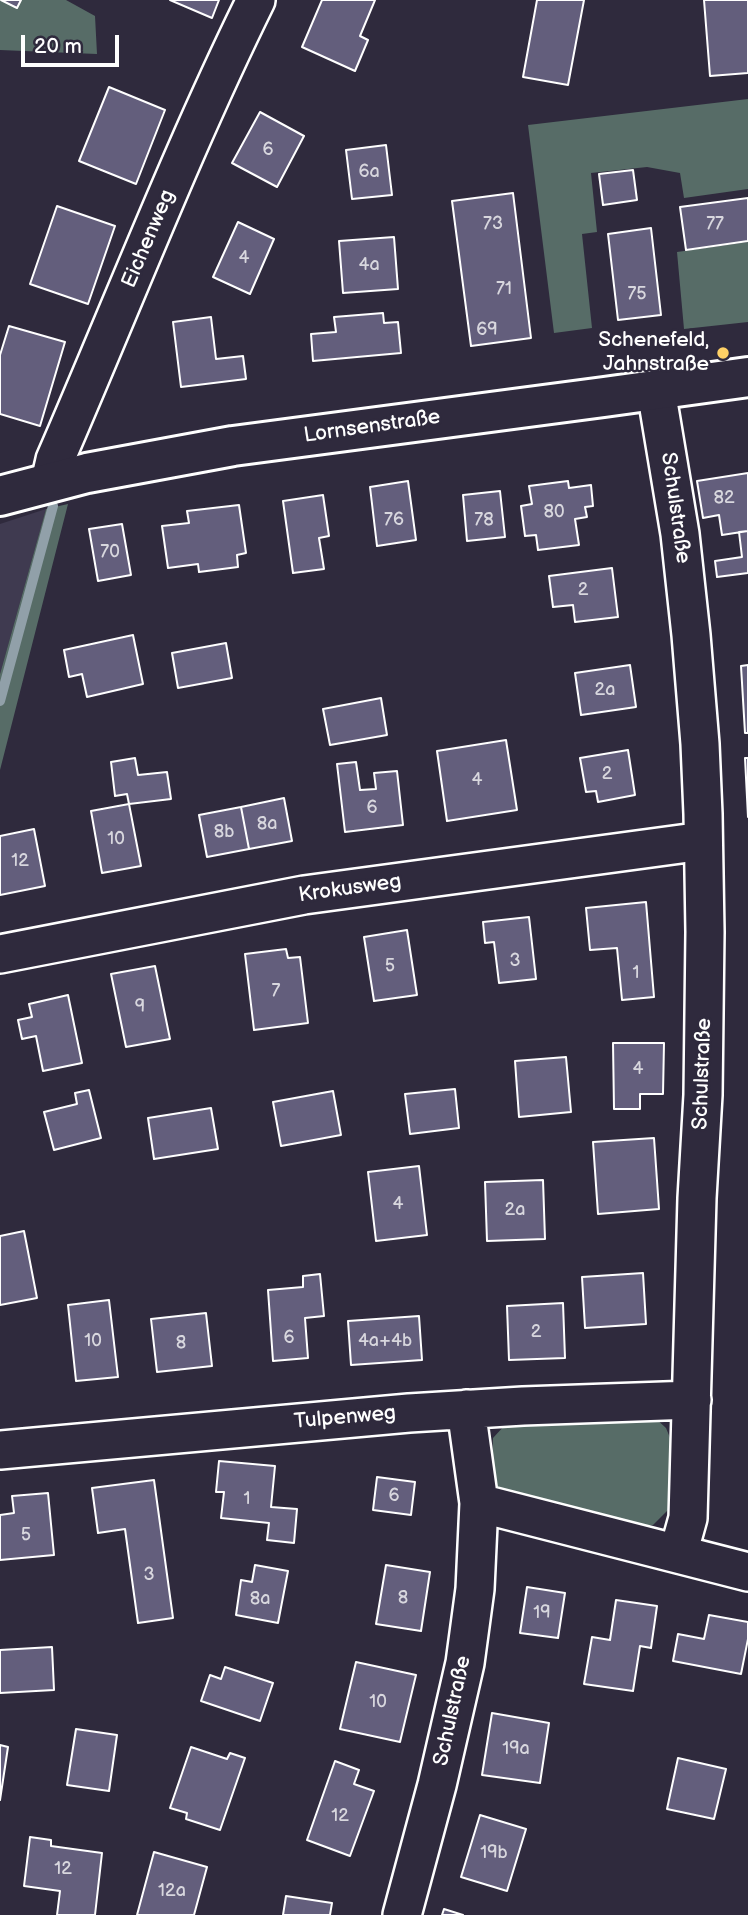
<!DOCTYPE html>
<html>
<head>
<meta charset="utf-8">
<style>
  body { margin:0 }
  #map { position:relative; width:748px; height:1915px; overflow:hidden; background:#2f2a3d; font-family:"Balsamiq Sans",sans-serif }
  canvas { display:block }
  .scale { position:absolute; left:21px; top:35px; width:98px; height:32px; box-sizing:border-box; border:4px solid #fff; border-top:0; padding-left:9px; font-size:21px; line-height:24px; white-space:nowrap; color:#fff; -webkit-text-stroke:5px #2f2a3d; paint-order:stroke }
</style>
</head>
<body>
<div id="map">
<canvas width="748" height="1915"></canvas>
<div class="scale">20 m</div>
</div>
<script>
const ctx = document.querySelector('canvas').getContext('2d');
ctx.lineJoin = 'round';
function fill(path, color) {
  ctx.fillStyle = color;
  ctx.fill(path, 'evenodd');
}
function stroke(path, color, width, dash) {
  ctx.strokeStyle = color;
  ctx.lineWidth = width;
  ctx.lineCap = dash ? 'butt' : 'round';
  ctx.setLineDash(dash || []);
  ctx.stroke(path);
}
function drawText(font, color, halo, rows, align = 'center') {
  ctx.font = font + ' "Balsamiq Sans",sans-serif';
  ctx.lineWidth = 5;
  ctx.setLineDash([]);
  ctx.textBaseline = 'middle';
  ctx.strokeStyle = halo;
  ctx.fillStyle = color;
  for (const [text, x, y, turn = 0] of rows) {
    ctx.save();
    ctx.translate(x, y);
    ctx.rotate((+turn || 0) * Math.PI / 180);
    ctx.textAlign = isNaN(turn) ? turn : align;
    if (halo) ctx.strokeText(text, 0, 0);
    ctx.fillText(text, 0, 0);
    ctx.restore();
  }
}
const built = new Path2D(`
  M46,509L0,674V524Z`);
const green = new Path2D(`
  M0,0H66L95,16L97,54L0,50Z
  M748,99V189L684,198L680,173L647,167L591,173L597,232L582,234L592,328L554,333L528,125Z
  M748,242V322L684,329L677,252Z
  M68,504L0,770V674L46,509Z
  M654,1417L666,1428L675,1450L672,1506L653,1525L627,1528L501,1491L491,1480L493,1438L505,1425Z`);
const stream = new Path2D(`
  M0,701L53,506`);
const building = new Path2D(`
  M1,0H21L17,8Z
  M170,0H219L212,18Z
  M322,0H375L360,36L368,40L355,71L302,47Z
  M537,0H584L568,85L523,77Z
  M704,0H748V73L710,76Z
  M109,87L165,110L136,184L79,161Z
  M260,112L304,136L277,187L232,163Z
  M386,145L392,195L352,199L346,150Z
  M633,170L637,200L603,205L599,174Z
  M513,193L531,338L471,346L452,201Z
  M748,198V241L686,250L680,207Z
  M57,206L115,226L88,304L30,284Z
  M238,222L274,239L250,294L213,277Z
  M651,228L661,315L618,320L608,234Z
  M394,237L398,289L343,293L339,241Z
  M383,313L384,323L398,322L401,353L313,361L311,334L336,332L334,317Z
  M211,317L216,359L243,356L246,379L181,387L173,322Z
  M9,326L65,342L40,426L0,414V355Z
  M748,473V531L722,535L719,515L703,518L697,481Z
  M408,481L416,540L377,546L370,487Z
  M568,481L569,488L591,485L593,506L585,507L587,517L575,519L579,545L538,550L536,535L525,536L521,506L532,504L529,486Z
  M500,491L505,537L467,541L463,495Z
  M323,495L329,536L319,538L324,569L293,573L283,501Z
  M239,505L246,553L237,555L238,567L199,572L198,564L168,568L162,526L189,523L187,511Z
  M122,524L131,575L98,581L89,529Z
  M748,531V573L717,577L715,561L742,557L739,532Z
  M612,568L618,617L575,622L573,605L553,607L549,576Z
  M133,635L143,684L87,697L82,674L69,677L64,650Z
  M226,643L232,678L178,688L172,653Z
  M630,665L636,707L581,715L575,673Z
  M748,665V733H745L741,666Z
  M381,698L387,735L330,745L323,709Z
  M506,740L517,810L447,821L437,751Z
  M628,750L635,795L598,802L596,791L586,792L580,758Z
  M135,758L138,775L167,772L171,799L129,804L127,794L115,796L111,762Z
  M745,758H748V817Z
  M356,762L360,790L376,789L374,773L397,771L403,825L345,832L337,764Z
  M284,798L292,841L249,849L241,807Z
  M129,804L141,866L102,873L91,811Z
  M241,807L249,849L207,857L199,815Z
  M34,829L45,886L0,895V836Z
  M646,902L654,997L622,1000L617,948L590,950L586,908Z
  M529,917L536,979L499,983L494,942L485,943L483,922Z
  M407,930L417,995L374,1001L364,937Z
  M286,949L288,958L300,957L308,1023L254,1030L245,954Z
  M155,966L170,1039L126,1047L111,974Z
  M68,995L82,1063L43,1071L36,1036L22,1039L18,1020L32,1017L29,1004Z
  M613,1043H664L663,1094H640V1109H614Z
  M566,1057L571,1112L519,1117L515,1061Z
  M455,1089L459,1128L410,1134L405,1094Z
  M89,1090L101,1138L54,1150L44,1112L77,1104L75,1093Z
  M333,1091L341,1135L281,1146L273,1102Z
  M211,1108L218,1149L154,1159L148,1118Z
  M654,1138L659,1209L598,1214L593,1142Z
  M419,1166L427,1235L376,1241L368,1172Z
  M543,1180L545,1239L487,1241L485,1182Z
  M24,1231L37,1298L0,1305V1236Z
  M643,1273L646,1324L585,1328L582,1277Z
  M320,1274L324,1316L305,1318L308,1358L273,1361L268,1290L303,1287V1276Z
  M109,1300L118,1377L76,1381L68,1305Z
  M563,1303L565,1358L509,1360L507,1306Z
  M206,1313L212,1366L157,1372L151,1319Z
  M419,1316L422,1360L351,1365L348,1321Z
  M219,1461L275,1466L271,1507L297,1509L294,1543L267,1540L269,1523L221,1518L224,1492H216Z
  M377,1477L415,1482L411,1515L373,1510Z
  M154,1480L173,1618L138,1623L125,1529L98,1533L92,1488Z
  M48,1493L54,1555L0,1560V1515L14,1513L12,1496Z
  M255,1565L288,1571L278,1623L236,1615L241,1580L252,1582Z
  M386,1565L430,1572L421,1631L376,1624Z
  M527,1587L565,1593L558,1638L520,1633Z
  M616,1600L657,1606L651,1648L640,1646L633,1691L584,1684L592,1637L610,1640Z
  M709,1615L748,1622V1639L741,1674L673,1661L678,1634L704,1639Z
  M52,1647L54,1690L0,1693V1650Z
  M356,1662L416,1675L400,1742L340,1729Z
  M225,1667L273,1683L260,1721L201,1701L210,1675L221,1679Z
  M492,1713L549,1723L540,1783L482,1775Z
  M76,1729L117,1735L109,1791L67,1785Z
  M0,1745L8,1747L0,1800Z
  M191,1747L227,1759L230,1753L245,1758L220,1830L186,1819L187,1813L170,1808Z
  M678,1758L726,1769L714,1819L667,1809Z
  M335,1761L359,1770L354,1784L374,1791L350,1856L307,1840Z
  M480,1815L526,1829L507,1891L461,1877Z
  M30,1837L51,1840V1846L102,1853L95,1915H57L60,1891L24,1886Z
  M154,1852L207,1867L194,1915H137Z
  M286,1896L332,1903L330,1915H283Z
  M444,1909L463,1915H442Z`);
const street = new Path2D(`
  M656,390L680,534L691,635L700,744L703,814L705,932L703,1095L697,1198L688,1518L678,1554
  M50,482L55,460C122,306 182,150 256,0
  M0,954L304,895L703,841
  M0,1450L409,1413L523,1406L692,1400
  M479,1503L748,1572
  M402,1915L437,1785L465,1663L475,1589L479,1503L466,1409`);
const secondary = new Path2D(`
  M0,496L87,473L233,446L604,397L748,377`);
const markers = [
  [723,353,7,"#ffd166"]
];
const numberNames = [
  ["6",268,150],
  ["6a",369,172],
  ["73",493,224],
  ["77",715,224],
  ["4",244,258],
  ["4a",369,265],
  ["71",504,289],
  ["75",637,294],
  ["69",487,330],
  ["82",724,498],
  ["80",554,512],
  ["76",394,520],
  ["78",484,520],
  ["70",110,552],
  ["2",583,590],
  ["2a",605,690],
  ["2",607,774],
  ["4",477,780],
  ["6",372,808],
  ["8a",267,824],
  ["8b",224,832],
  ["10",116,839],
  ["12",20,861],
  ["3",515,961],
  ["5",390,966],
  ["1",636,973],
  ["7",276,991],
  ["9",140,1007],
  ["4",638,1069],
  ["4",398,1204],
  ["2a",515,1210],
  ["2",536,1332],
  ["6",289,1338],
  ["10",93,1341],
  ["4a+4b",385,1341],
  ["8",181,1343],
  ["6",394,1496],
  ["1",247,1499],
  ["5",26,1535],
  ["3",149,1575],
  ["8",403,1598],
  ["8a",260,1599],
  ["19",542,1613],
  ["10",378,1702],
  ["19a",516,1749],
  ["12",340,1816],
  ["19b",494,1853],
  ["12",63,1869],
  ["12a",172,1891]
];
const streetNames = [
  ["Eichenweg",149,239,-67],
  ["Lornsenstraße",372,427,-8],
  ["Schulstraße",675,508,82],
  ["Krokusweg",350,889,-8],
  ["Schulstraße",703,1074,-88],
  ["Tulpenweg",345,1418,-5],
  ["Schulstraße",453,1711,-78]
];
const poiNames = [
  ["Schenefeld,",709,341],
  ["Jahnstraße",709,365]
];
fill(built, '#3f3a50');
fill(green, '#576c67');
stroke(stream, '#91a0a9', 10);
fill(building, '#635e7c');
stroke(building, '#fff', 2);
stroke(street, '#fff', 42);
stroke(secondary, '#fff', 44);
stroke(street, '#2f2a3d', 37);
stroke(secondary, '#2f2a3d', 38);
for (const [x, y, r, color] of markers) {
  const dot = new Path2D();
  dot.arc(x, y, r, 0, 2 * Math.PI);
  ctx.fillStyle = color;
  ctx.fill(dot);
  stroke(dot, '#2f2a3d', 2.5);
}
drawText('18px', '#d8d7de', null, numberNames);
drawText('21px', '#fff', '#2f2a3d', streetNames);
drawText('21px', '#fff', '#2f2a3d', poiNames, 'right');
</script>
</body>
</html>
